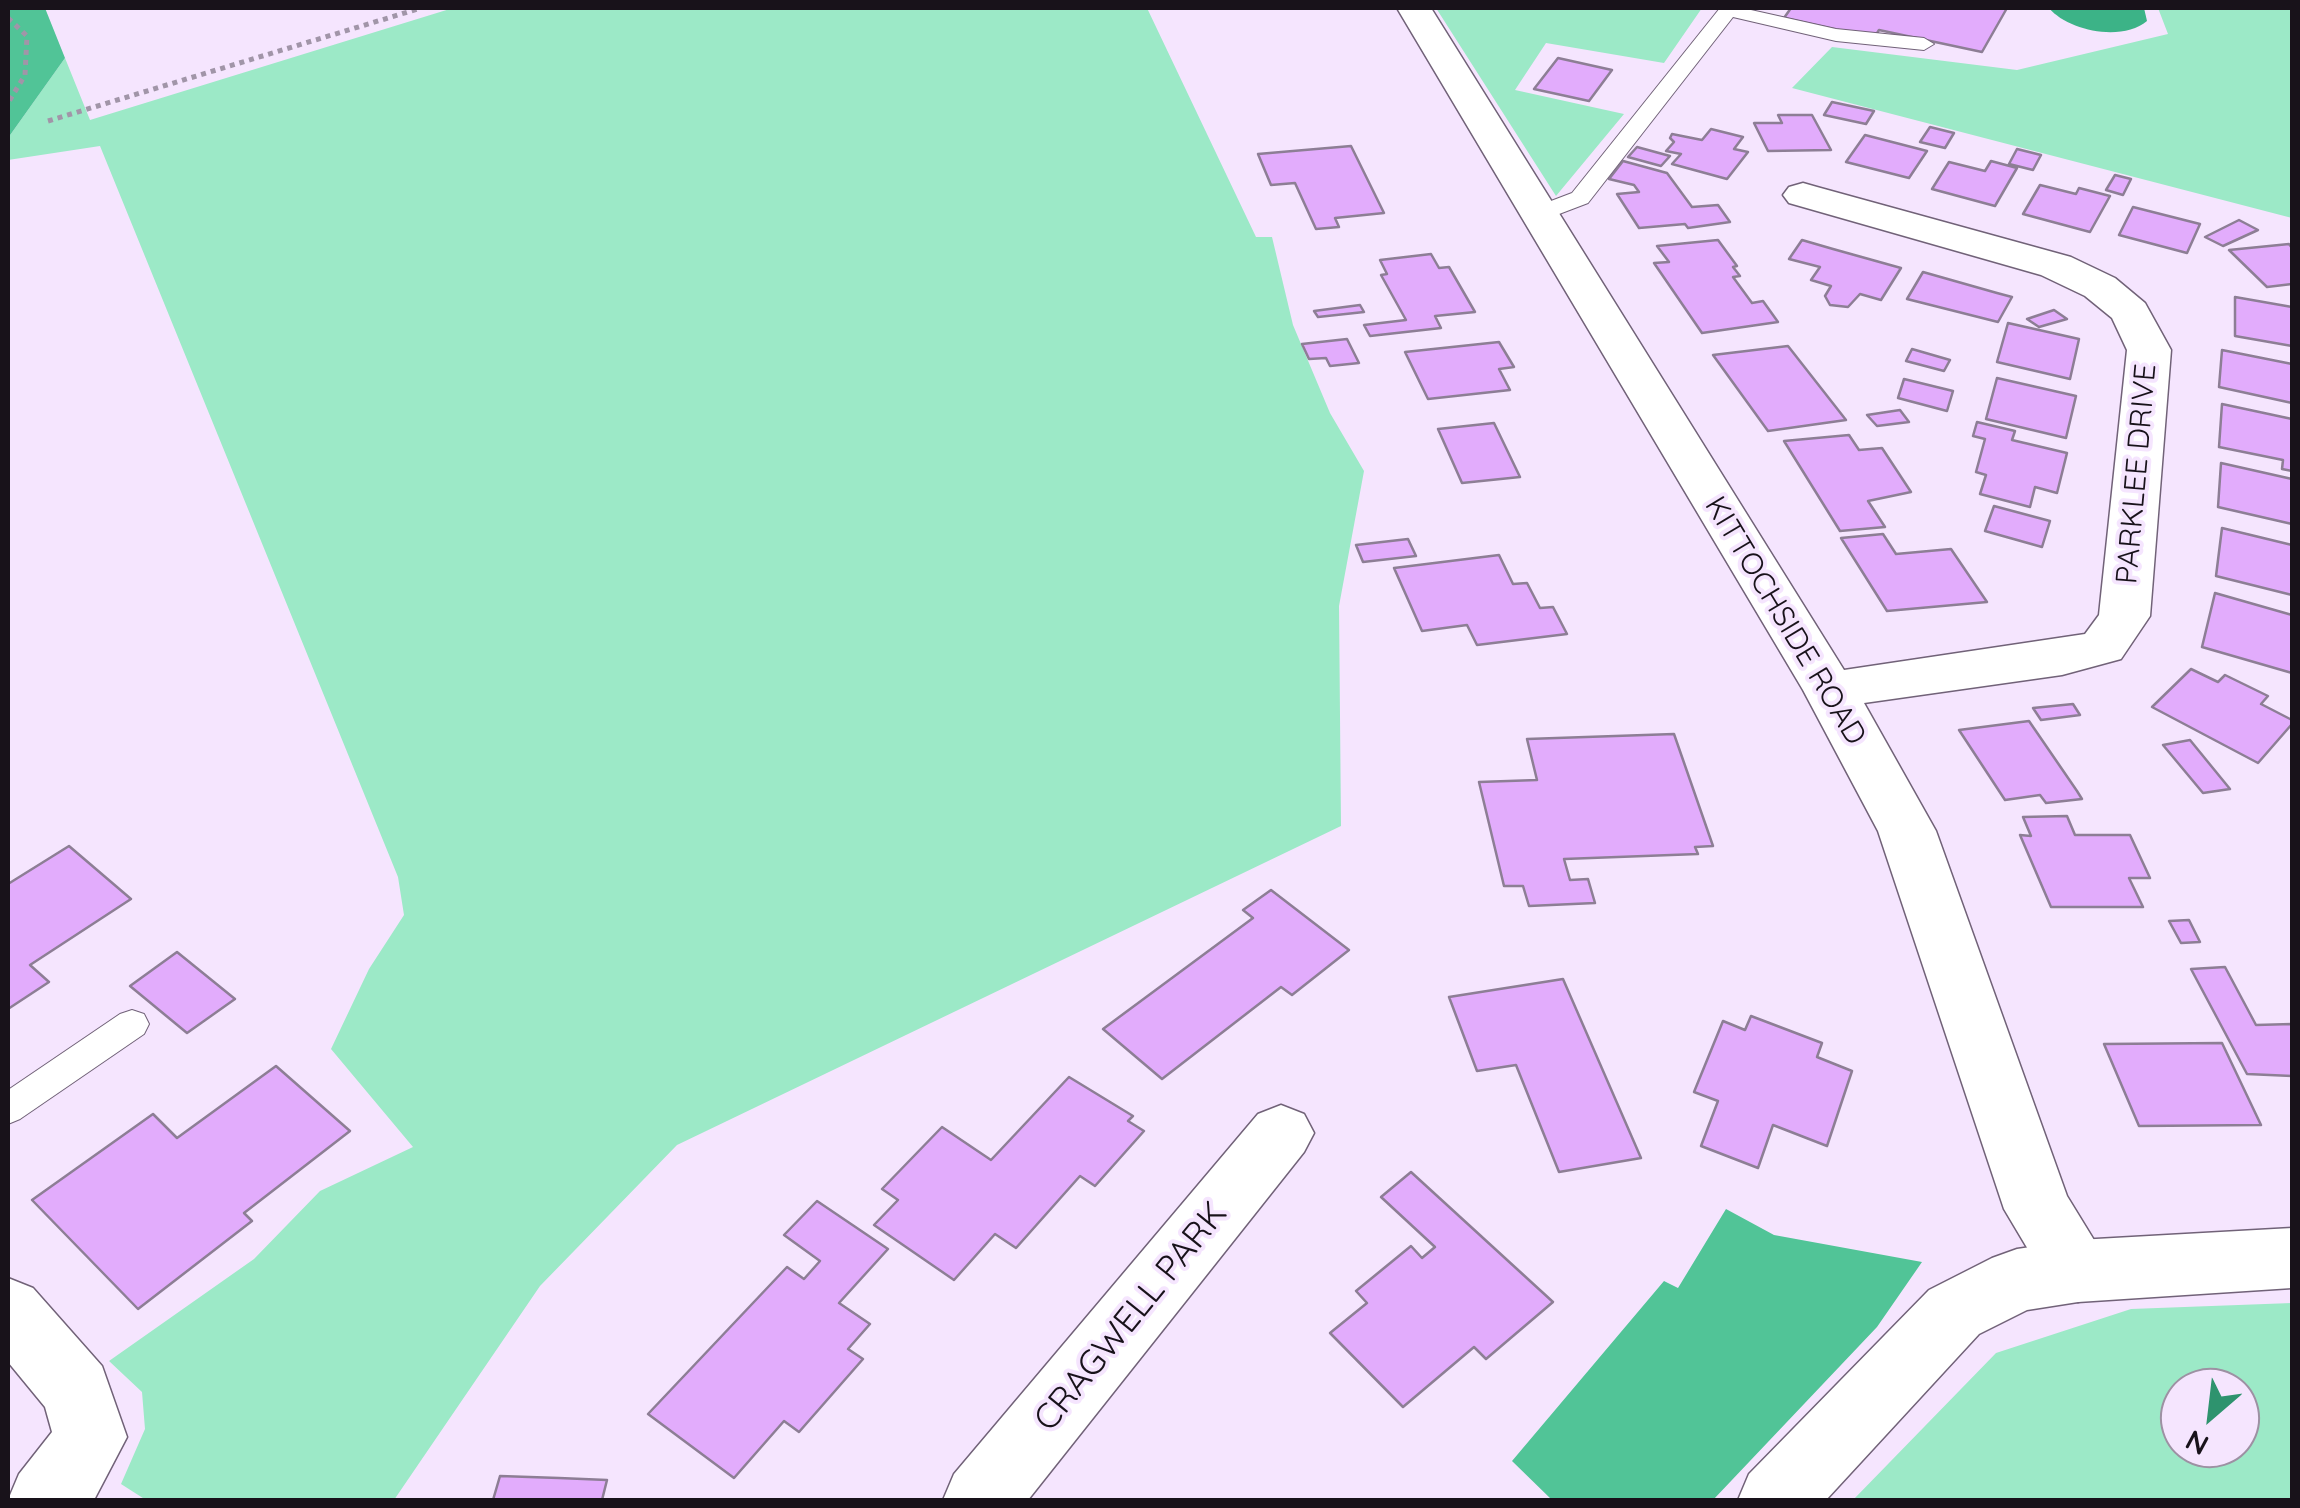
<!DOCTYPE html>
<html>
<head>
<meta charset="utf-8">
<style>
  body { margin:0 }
  #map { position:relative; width:2300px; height:1508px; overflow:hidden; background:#f5e5fe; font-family:Quicksand,sans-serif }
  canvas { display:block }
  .frame { position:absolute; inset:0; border:10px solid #18121a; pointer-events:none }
  .north { position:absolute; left:2160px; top:1368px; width:100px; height:100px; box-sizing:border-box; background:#f5e5fe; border:2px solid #9d91a3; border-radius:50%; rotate:208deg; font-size:28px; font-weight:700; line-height:40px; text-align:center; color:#18121a }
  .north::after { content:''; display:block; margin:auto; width:35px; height:45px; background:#2e936e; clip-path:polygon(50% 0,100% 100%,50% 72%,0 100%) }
</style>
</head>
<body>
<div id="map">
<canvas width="2300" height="1508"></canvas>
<div class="frame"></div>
<div class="north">N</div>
</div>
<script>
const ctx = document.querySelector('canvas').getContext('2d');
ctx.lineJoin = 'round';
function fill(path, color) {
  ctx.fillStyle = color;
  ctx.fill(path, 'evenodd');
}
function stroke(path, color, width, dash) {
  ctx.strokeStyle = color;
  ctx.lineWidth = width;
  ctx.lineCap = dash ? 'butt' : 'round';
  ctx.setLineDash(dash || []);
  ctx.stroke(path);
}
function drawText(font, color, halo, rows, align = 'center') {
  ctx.font = font + ' Quicksand,sans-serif';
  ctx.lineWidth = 8;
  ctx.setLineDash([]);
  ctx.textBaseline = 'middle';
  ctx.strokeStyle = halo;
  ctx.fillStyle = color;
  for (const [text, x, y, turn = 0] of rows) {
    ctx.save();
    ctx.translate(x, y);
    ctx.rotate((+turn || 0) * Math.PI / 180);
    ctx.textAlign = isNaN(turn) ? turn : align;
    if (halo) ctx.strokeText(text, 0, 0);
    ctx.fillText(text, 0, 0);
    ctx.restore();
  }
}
const green = new Path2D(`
  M453,8H1147L1256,237H1272L1293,325L1330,413L1364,471L1339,606L1341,826L677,1145L540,1286L394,1500H146L121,1484L145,1429L142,1392L109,1361L254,1259L320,1191L413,1147L331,1049L369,969L404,915L398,877L100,146L8,160V138L65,58L90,120Z
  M1436,8H1702L1664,63L1546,43L1515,90L1624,114L1556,196Z
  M2158,8H2292V218L1792,88L1832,47L2017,70L2168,34Z
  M2292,1303V1500H1853L1996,1353L2131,1309ZM2240,1388V1448H2180V1388Z`);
const forest = new Path2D(`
  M8,8H45L65,58L8,138Z
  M1726,1209L1774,1235L1922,1262L1877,1327L1713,1500H1552L1512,1461L1664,1281L1678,1288Z`);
const water = new Path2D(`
  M2049,8H2144L2147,21C2122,42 2068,31 2049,8Z`);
const building = new Path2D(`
  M1791,8H2007L1982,52L1879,30L1874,38L1784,18Z
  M1558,58L1612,70L1589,101L1534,89Z
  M1832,102L1874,111L1866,124L1824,115Z
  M1778,115H1812L1831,150L1768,151L1754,123H1782Z
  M1930,127L1954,133L1945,148L1920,142Z
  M1711,129L1743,137L1734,149L1748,152L1727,179L1672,164L1681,154L1666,151L1674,142L1670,138L1672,134L1702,140Z
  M1865,135L1927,151L1909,178L1846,162Z
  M1351,146L1384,213L1335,218L1339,227L1316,229L1295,183L1271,185L1258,154Z
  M1637,147L1670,156L1661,166L1628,157Z
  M2017,149L2041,155L2033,170L2009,164Z
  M1623,161L1667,173L1692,207L1718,205L1730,222L1688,228L1685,224L1639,228L1617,194L1639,192L1634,185L1609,179Z
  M1991,161L2017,168L1995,206L1932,189L1949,162L1985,171Z
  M2115,175L2131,179L2123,195L2106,190Z
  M2040,185L2076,194L2079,188L2110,196L2090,232L2023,214Z
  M2133,207L2200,224L2187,253L2119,235Z
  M2239,220L2258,230L2223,246L2205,237Z
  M1718,240L1737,266L1733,267L1740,276L1733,277L1752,303L1763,301L1778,322L1702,333L1654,263L1669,262L1657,246Z
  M1802,240L1833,249L1901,268L1881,300L1860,294L1848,307L1830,305L1825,296L1831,286L1811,280L1820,267L1789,259Z
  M2289,244L2292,248V284L2267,287L2229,250Z
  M1431,254L1439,268L1449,267L1475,312L1435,316L1441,328L1370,336L1364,325L1406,320L1381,275L1387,274L1380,260Z
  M1923,272L1997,293L2012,297L1998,322L1907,299Z
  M2235,297L2292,307V346L2235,336Z
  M1360,305L1364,312L1318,317L1314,311Z
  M2054,310L2067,319L2039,327L2027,319Z
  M2008,323L2079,339L2070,379L1997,362Z
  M1347,339L1359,363L1330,366L1326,358L1309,359L1302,344Z
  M1499,342L1514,367L1499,369L1510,390L1428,399L1405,352Z
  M1788,346L1846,420L1768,431L1713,355Z
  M1912,349L1950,360L1944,371L1906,361Z
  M2222,350L2292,364V403L2219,387Z
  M1997,378L2076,396L2066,438L1986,419Z
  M1904,379L1953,391L1947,411L1898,398Z
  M2222,404L2292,419V471L2282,469L2283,460L2219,447Z
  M1900,410L1909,422L1877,426L1867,415Z
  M1977,422L2015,431L2012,440L2067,453L2057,493L2035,487L2030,507L1980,494L1986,475L1976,472L1985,439L1973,436Z
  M1494,423L1520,477L1462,483L1438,429Z
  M1849,435L1859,450L1882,448L1911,492L1868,501L1885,527L1840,531L1784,441Z
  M2221,463L2292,479V524L2218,507Z
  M1994,506L2050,521L2042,547L1985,531Z
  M2222,528L2292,545V595L2216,576Z
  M1883,534L1896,554L1951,549L1987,602L1887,611L1841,538Z
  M1408,539L1416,556L1363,562L1356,545Z
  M1499,555L1513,584L1527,583L1540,608L1553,607L1567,634L1477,645L1467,625L1422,631L1394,568Z
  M2215,593L2292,615V673L2202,647Z
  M2191,669L2218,682L2225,675L2268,696L2261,704L2292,720V724L2258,763L2152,707Z
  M2073,704L2080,715L2041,720L2033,708Z
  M2029,721L2077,791L2082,799L2046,803L2040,795L2005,800L1959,730Z
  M1674,734L1713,846L1695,847L1698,854L1564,859L1570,880L1588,879L1595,903L1529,906L1523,886H1504L1479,782L1537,780L1527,739Z
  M2190,740L2230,789L2203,793L2163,745Z
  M2067,816L2075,835H2130L2150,878H2129L2143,907H2051L2020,835L2031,836L2023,817Z
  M69,846L131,899L30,965L49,982L8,1009V884Z
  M1271,890L1349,950L1292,995L1281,987L1162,1079L1103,1029L1253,918L1243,910Z
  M2189,920L2200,942L2181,943L2169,921Z
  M177,952L235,999L187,1033L130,986Z
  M2225,967L2256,1025L2292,1024V1076L2247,1074L2191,969Z
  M1563,979L1641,1158L1559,1172L1516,1065L1477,1071L1449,997Z
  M1751,1016L1822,1043L1817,1057L1852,1071L1827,1146L1773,1125L1758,1168L1701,1146L1718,1101L1694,1092L1723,1021L1745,1030Z
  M2222,1043L2261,1125L2139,1126L2104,1044Z
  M276,1066L350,1131L244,1213L252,1221L138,1309L32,1200L153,1114L177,1138Z
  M1069,1077L1133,1116L1128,1121L1144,1131L1095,1186L1080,1176L1016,1248L995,1234L954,1280L874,1225L898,1200L882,1189L942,1127L991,1160Z
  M1411,1172L1553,1302L1486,1359L1474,1347L1403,1407L1330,1333L1367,1303L1356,1291L1411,1246L1422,1258L1435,1247L1381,1197Z
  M817,1201L888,1249L839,1303L870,1324L848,1349L863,1359L799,1432L784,1421L734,1478L648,1414L787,1267L804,1279L820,1261L784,1235Z
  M500,1476L559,1478L607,1480L602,1500H493Z`);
const path = new Path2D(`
  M8,18L27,36L25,75L8,103
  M48,121L421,8`);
const service = new Path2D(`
  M1720,8H1742L1836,29L1924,38L1934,44L1924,50L1836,41L1733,17L1588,203L1546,219H1530L1527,214L1530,209L1572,193Z
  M132,1010L144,1014L149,1024L144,1034L20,1119L8,1124V1090L120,1014Z`);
const minor = new Path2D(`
  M1397,8H1431L1844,670L2085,634L2099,615L2127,350L2112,318L2085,296L2041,275L1789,203L1783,195L1789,187L1803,183L1817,187L2071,257L2115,278L2145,303L2171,350L2150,616L2121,659L2062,675L1864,703L1936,831L2067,1196L2113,1271L2102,1293L2078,1302L2054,1293L2004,1209L1878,831L1803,690Z
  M1281,1105L1304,1114L1314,1133L1304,1152L1028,1500H943L954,1474L1258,1114Z
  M8,1278L33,1288L102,1366L127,1437L94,1500H8L19,1474L52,1432L45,1407L8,1362Z`);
const tertiary = new Path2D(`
  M2292,1228V1288L2078,1302L2027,1310L1979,1334L1826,1500H1738L1749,1474L1929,1290L1992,1258L2017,1249L2078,1240Z`);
const streetNames = [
  ["PARKLEE DRIVE",2137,474,-85],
  ["KITTOCHSIDE ROAD",1785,621,59]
];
const nearStreetnames = [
  ["CRAGWELL PARK",1131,1317,-51]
];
fill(green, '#9ce9c7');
fill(forest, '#51c497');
fill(water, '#3cb387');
fill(building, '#e2acfc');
stroke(building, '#8d7e95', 2.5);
stroke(service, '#716278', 2);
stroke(minor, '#716278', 3);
stroke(tertiary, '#716278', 3);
stroke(path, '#a195a8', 5, [5, 5]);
fill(service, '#fff');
fill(minor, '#fff');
fill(tertiary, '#fff');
drawText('30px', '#18121a', '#f5e5fe', streetNames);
drawText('35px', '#18121a', '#f5e5fe', nearStreetnames);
</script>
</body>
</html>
